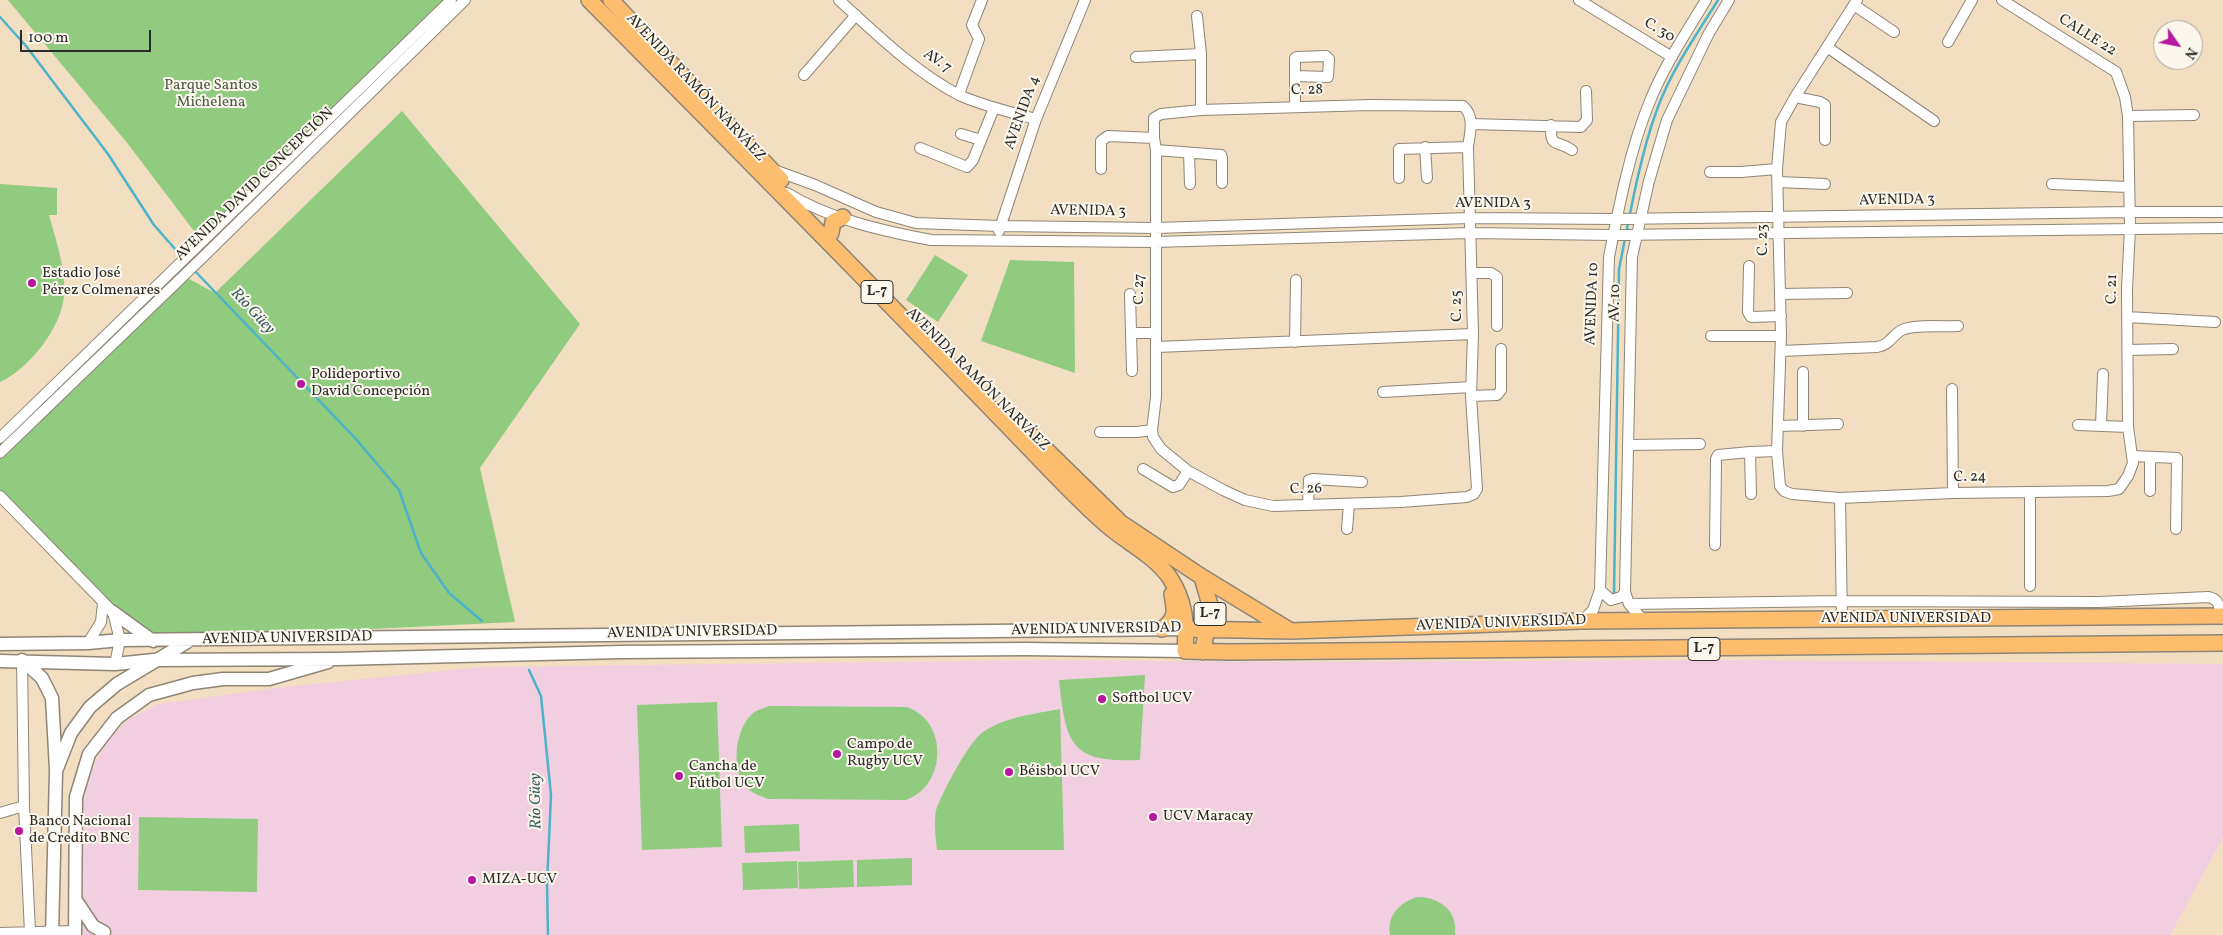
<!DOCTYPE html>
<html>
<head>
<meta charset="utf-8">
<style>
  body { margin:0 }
  #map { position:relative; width:2223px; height:935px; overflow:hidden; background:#f2dfc1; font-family:Vollkorn,serif }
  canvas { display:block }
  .north { position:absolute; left:2153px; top:20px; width:50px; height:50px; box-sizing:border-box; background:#fbf7ec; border:1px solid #a8a59f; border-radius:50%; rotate:123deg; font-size:14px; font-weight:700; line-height:20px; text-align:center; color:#2b2b2b }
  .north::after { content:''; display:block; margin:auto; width:18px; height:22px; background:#b5179e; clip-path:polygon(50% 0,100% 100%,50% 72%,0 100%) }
  .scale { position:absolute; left:20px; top:30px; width:131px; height:22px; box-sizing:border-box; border:2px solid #2b2b2b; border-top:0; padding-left:6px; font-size:15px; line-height:18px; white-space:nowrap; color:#2b2b2b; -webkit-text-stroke:4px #fbf7ec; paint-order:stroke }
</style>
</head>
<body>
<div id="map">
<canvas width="2223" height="935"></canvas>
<div class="north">N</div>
<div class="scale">100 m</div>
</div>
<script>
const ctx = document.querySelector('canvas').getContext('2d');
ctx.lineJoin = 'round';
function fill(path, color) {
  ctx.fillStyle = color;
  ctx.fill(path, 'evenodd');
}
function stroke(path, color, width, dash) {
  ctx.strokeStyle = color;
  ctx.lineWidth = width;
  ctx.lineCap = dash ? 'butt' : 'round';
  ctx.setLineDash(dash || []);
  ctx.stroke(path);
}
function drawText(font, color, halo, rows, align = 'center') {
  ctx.font = font + ' Vollkorn,serif';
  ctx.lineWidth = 4;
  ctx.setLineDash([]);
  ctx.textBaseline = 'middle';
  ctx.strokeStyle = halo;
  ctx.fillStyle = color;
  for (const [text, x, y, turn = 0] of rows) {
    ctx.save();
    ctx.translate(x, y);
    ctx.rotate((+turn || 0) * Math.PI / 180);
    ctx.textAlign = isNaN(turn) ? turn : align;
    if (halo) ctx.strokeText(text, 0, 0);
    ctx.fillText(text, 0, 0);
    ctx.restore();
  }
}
const built = new Path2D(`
  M1038,660L1294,662L1721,660L2223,664V837L2170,935H83L84,797L92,768L108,740L130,718L158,704L275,688L482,667Z`);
const green = new Path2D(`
  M8,0H443L200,239L128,144Z
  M402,111L580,324L480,468L515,622L146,640L0,493V444L180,274L215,293Z
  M0,184L57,188V215H49C56,241 66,268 64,295C62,327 29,369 0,382Z
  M935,255L968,275L938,322L906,300Z
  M1010,260L1074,262L1075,373L981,341Z
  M1145,675L1140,760C1070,763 1066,744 1059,680Z
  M717,702L722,847L642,850L637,705Z
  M769,706L906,707C949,720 947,786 906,800L768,799C760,796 749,792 744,785C731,766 736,730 751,715C755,710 763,709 769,706Z
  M1060,709L1064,850H937C936,837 933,824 936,811C940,796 970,740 983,732C1005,717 1034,714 1060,709Z
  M139,817L258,819L257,892L138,890Z
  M799,824L800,851L745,853L744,826Z
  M912,858V885L857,887V860Z
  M853,860L854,887L799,889L798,862Z
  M797,861L798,888L743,890L742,863Z
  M1417,897C1439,897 1458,910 1455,935H1390C1387,915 1399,903 1417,897Z`);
const stream = new Path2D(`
  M0,17L26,46L108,154L154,225L183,258
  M1630,214C1637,178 1645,141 1658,107C1672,69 1697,34 1718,0
  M1627,229L1628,224
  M193,269L356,439L399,490L421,553L449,593L482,621
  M1614,594L1619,269L1625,239
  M529,670L541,696L551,795L547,884L548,935`);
const minor = new Path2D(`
  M839,0C874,32 916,73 959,95C983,106 1010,112 1036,119
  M1579,0L1672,57
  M1857,0L1795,97L1781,122L1777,169L1781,336L1777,451L1780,486L1784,491L1792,494L1840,498L1953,493L2108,491L2119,489L2128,476L2133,463L2128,427L2127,289L2130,228L2128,116L2125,97L2116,72L2002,0
  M1854,5L1894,32
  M1197,16L1201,54V110
  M1948,42L1972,0
  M1827,47L1934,121
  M1136,57L1201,54
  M804,75L856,15
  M1295,76L1328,77L1329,59L1326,56L1297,57L1295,58V106
  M959,94L979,39L972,25L982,0
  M1795,97L1820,102L1825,105V140
  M1371,105L1463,106C1475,116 1470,133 1468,147L1473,334L1471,396L1477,489L1474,494L1467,497L1401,502L1273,506L1245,500L1223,490L1188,471L1161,449L1153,437L1152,430L1156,397V150L1154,138V118L1161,114L1201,110Z
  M2128,116L2194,115
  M1471,124L1581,127L1587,120L1586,91
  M1551,125C1550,150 1557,139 1572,150
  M961,134L981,140
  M1425,147L1427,178
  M920,148L967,167L973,160L994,108
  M1156,150L1221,155L1222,158V183
  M1189,153L1190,184
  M1101,169V141L1108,136L1154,138
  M774,170L815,185L876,212L916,223L1000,226L1155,228L1470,218L1617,219L2130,212H2223
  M1710,172H1741L1777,169
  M1399,178V149L1468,147
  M1778,182L1825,184
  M2052,184L2128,187
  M787,193C829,219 883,231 931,240L1155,242L1471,233L1613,235L2223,228
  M999,231L1036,119L1085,0
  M1749,266L1748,312L1751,317L1781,316
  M1472,273H1491L1497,277V326
  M1130,294L1132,371
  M1780,294L1847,293
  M2127,317L2215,322
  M1132,333H1156
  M1711,336H1781
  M1295,342L1296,280
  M1157,347L1473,334
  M2128,350L2173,349
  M1781,351L1877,347C1890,345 1892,335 1902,330C1914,324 1944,327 1958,326
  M1803,372V426
  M1952,389L1953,493
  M1383,392L1471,387
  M1471,396L1497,395L1501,390V349
  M2078,425L2128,427
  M2101,425L2103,374
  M1779,426L1838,424
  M1100,432H1137L1152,430
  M0,438L451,0
  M1629,445L1700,444
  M1750,452L1751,494
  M0,453L202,258L465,0
  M2133,456L2177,458L2176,529
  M2150,457V491
  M1143,469L1173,487L1179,485L1188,471
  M0,496L113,612L120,640L115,664
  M1840,498L1842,619
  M1308,505L1309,480L1313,479L1362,482
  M1347,529L1349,504
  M1715,545L1716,459L1718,455L1750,452L1777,451
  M2030,586V492
  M1600,590L1611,600L1621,597L1625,592
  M1629,604L1841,601L2099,602L2208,597C2219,599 2219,605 2221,616
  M1643,620L1629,604L1625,592L1632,257L1649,181L1667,120L1709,33L1729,0
  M1582,621L1593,610L1600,590L1609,257C1619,206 1630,149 1650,101C1664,66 1686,33 1706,0
  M88,643L101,622L103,603
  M22,660L24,806L30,932
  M0,813L24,806
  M0,933L75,931`);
const tertiary = new Path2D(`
  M113,612L153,641
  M0,644L88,643L120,640L1186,629
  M22,660L42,678L52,698L56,769
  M0,661L115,664L154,660L338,659L621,652L1025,649L1185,651
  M77,902L93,926L104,932
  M52,935L56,771L71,733L90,707L117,684L187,642
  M75,935L76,797L89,754L117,718L149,695L193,683L223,679H269L328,662`);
const primary = new Path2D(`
  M589,0C737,149 885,299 1031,450C1056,476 1081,503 1108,526C1129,544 1154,555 1170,578C1185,601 1187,624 1185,651L1229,652L2223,643
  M611,0L781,180
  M831,233L833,222L843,217
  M1028,432L1121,523L1202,577L1289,630
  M1202,577L1210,605L1203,652
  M1162,629C1177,618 1175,612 1172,594
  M1186,629L1291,631L1582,621L2223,616`);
const markers = [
  [32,283,5,"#b5179e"],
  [301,384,5,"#b5179e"],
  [1102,699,5,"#b5179e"],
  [837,754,5,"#b5179e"],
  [1009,772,5,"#b5179e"],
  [679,776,5,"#b5179e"],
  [1153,817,5,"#b5179e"],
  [19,831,5,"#b5179e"],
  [472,880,5,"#b5179e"]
];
const shields = [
  [877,292,32],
  [1210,614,32],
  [1704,649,32]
];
const shieldNames = [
  ["L-7",877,292],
  ["L-7",1210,614],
  ["L-7",1704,649]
];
const streetNames = [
  ["C. 30",1659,31,31],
  ["CALLE 22",2087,36,32],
  ["AV. 7",937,62,34],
  ["AVENIDA RAMÓN NARVÁEZ",695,88,47],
  ["C. 28",1307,91,-1],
  ["AVENIDA 4",1023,113,-70],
  ["AVENIDA DAVID CONCEPCIÓN",255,185,-44],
  ["AVENIDA 3",1897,201,-1],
  ["AVENIDA 3",1493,204],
  ["AVENIDA 3",1088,212,1],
  ["C. 23",1764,240,-91],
  ["C. 27",1140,289,-90],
  ["C. 21",2113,289,-89],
  ["AV. 10",1616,303,-89],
  ["AVENIDA 10",1593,304,-88],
  ["C. 25",1458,306,-91],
  ["AVENIDA RAMÓN NARVÁEZ",977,380,45],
  ["C. 24",1970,478,-1],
  ["C. 26",1306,490,-2],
  ["AVENIDA UNIVERSIDAD",1906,619],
  ["AVENIDA UNIVERSIDAD",1501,624,-2],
  ["AVENIDA UNIVERSIDAD",1096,630,-1],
  ["AVENIDA UNIVERSIDAD",692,633,-1],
  ["AVENIDA UNIVERSIDAD",287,639,-1]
];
const parkNames = [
  ["Parque Santos",211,86],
  ["Michelena",211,103]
];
const poiNames = [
  ["Estadio José",42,274],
  ["Pérez Colmenares",42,291],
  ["Polideportivo",311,375],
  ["David Concepción",311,392],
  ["Softbol UCV",1112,699],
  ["Campo de",847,745],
  ["Rugby UCV",847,762],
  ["Cancha de",689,767],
  ["Fútbol UCV",689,784],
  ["Béisbol UCV",1019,772],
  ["UCV Maracay",1163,817],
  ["Banco Nacional",29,822],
  ["de Credito BNC",29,839],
  ["MIZA-UCV",482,880]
];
const waterNames = [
  ["Río Güey",252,312,47],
  ["Río Güey",537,801,-91]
];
fill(built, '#f2cfe0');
fill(green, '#90cb80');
stroke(stream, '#4cb3ca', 2.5);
stroke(minor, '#8e8576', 12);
stroke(tertiary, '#8e8576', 15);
stroke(primary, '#8e8576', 18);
stroke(minor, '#fff', 10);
stroke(tertiary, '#fff', 12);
stroke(primary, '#fcbd6f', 15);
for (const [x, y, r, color] of markers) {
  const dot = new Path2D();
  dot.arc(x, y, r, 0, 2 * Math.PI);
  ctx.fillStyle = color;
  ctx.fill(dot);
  stroke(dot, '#fbf7ec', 2);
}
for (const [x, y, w] of shields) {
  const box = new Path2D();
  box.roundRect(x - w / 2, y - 11.5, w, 23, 4);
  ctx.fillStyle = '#fbf7ec';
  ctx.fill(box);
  stroke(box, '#2b2b2b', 1);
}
drawText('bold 14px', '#2b2b2b', null, shieldNames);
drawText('15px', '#2b2b2b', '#fbf7ec', streetNames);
drawText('15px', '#495b44', '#fbf7ec', parkNames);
drawText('15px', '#2b2b2b', '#fbf7ec', poiNames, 'left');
drawText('italic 16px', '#375b63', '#fbf7ec', waterNames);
</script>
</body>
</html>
